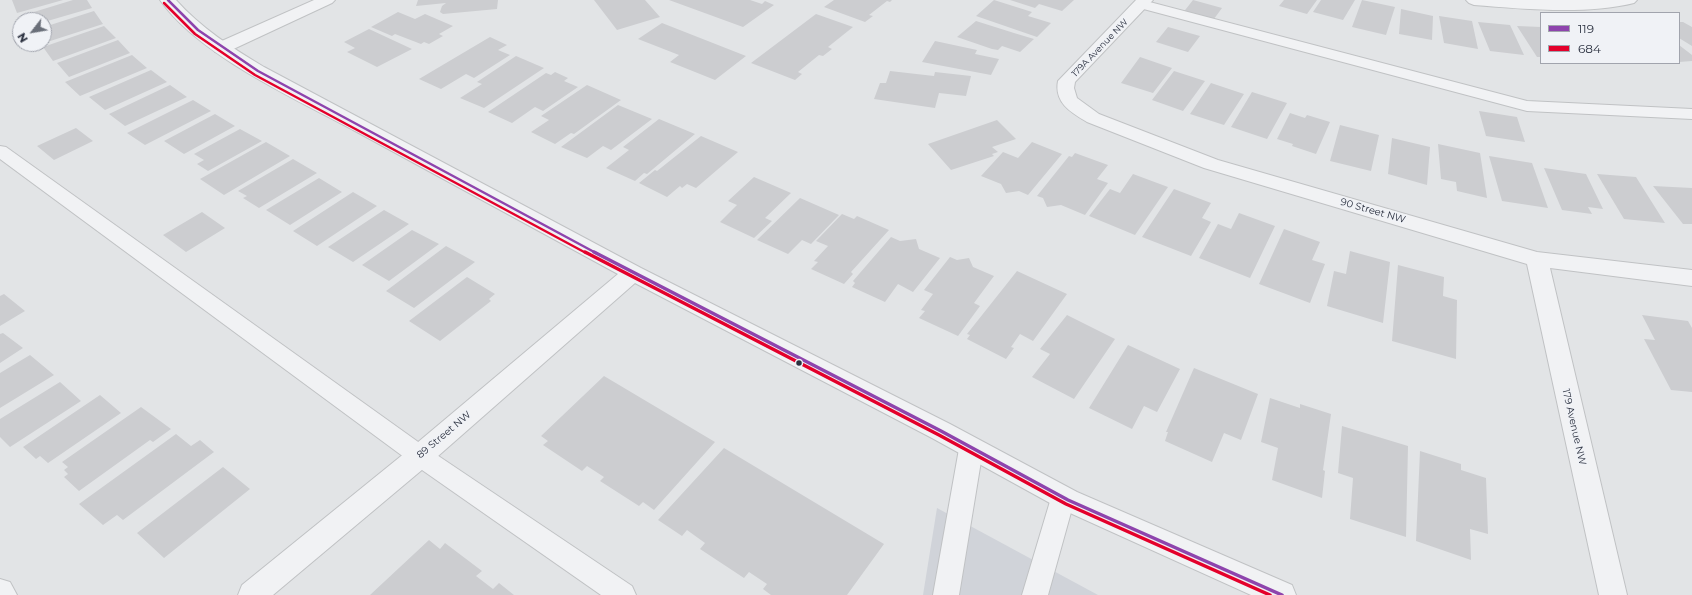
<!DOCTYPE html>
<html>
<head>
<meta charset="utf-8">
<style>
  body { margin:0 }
  #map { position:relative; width:1692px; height:595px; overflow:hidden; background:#e2e4e6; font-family:Montserrat,sans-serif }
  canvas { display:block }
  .legend { position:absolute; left:1540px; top:12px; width:140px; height:52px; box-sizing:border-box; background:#f0f2f6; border:1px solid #a1a4ad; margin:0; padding:5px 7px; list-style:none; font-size:12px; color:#2a303f }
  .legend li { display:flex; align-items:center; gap:8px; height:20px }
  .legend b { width:20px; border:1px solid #a1a4ad }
  .north { position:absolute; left:12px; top:12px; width:40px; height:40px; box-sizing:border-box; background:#f0f2f6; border:1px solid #a1a4ad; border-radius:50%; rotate:239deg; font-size:11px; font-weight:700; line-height:16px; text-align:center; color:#2a303f }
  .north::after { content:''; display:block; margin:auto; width:14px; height:18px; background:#6a6f79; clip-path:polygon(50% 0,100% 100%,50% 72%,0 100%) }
</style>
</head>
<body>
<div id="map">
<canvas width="1692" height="595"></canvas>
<ul class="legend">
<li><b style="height:5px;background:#8e44ad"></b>119</li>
<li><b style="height:5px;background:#e4002b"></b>684</li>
</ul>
<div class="north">N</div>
</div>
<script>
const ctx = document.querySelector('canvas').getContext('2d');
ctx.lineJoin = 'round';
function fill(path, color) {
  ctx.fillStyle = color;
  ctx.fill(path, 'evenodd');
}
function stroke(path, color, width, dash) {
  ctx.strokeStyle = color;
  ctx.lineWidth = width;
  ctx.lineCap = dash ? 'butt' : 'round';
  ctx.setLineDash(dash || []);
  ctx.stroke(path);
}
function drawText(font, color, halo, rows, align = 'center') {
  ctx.font = font + ' Montserrat,sans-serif';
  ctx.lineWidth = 3.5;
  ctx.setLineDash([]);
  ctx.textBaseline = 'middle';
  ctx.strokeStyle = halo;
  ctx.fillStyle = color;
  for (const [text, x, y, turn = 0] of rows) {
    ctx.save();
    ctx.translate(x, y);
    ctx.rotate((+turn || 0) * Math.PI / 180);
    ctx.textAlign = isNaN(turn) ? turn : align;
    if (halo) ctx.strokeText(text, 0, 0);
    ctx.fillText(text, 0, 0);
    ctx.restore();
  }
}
const built = new Path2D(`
  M937,508L1098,595H923Z`);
const building = new Path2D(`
  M12,0H63L17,13Z
  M73,0H87L92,8L44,22V20H26L24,15Z
  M418,0H498L497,9L443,14L440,12L442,6L446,3L416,6Z
  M594,0H645L660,17L617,30Z
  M669,0H750L762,4L765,1L774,5L743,27Z
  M834,0H892L890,2L887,1L869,15L873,16L865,22L824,7Z
  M994,0L1032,12L1028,16L1051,23L1037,37L976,16Z
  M1010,0H1074L1062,11L1039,4L1035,8Z
  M1193,0L1222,8L1211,23L1182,14Z
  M1284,0H1317L1307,14L1279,6Z
  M1321,0H1355L1343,20L1313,12Z
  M1362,0L1395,7L1386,35L1352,27Z
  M1401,9L1433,16L1432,40L1399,34Z
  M94,11L103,24L44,43V27Z
  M398,12L415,19L425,14L453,26L439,34L443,36L429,44L424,42L421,44L395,34L392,36L371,27Z
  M816,14L853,27L828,47L832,49L823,56L819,55L798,72L802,74L795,80L751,63Z
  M1439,16L1472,21L1478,49L1444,43Z
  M976,21L1014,33L1034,39L1020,52L1002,46L998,50L992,49L957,37Z
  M1478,22L1510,25L1524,55L1490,51Z
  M1679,22H1683L1692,27V46L1679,38Z
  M662,23L746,56L715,80L670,62L679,55L638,39Z
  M104,26L116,38L53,61L43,47Z
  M1517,26L1541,27V57H1537Z
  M1168,27L1200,36L1188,52L1156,42Z
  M369,29L412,49L377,67L347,52L355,48L344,42Z
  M490,37L507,45L498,50L510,55L474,78L466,74L441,89L419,79Z
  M118,40L130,53L69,77L57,63Z
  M935,41L977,50L975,54L999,59L991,75L922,62Z
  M1679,45L1692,55V61L1679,62Z
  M132,55L147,68L80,96L65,82Z
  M516,56L544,68L484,108L460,98L482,84L477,82Z
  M1140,57L1172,68L1153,93L1121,83Z
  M151,70L167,82L105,110L89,97Z
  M890,71L934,76L935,72L971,76L966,96L939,93L935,108L874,99L880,83H886Z
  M1174,71L1205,81L1183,111L1152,100Z
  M555,72L568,78L564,81L578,87L543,111L535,107L512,123L488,112L546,73L551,75Z
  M1211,83L1244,94L1224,125L1190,114Z
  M170,85L187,97L125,126L109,114Z
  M587,85L621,100L574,134L571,133L555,144L531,132L549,120L541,116Z
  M1252,92L1287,103L1267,139L1231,127Z
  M193,100L211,111L145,145L127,133Z
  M618,105L652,119L611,150L603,146L587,158L561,147Z
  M1479,111L1517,117L1525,142L1486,136Z
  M1290,113L1305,118L1307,115L1330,122L1316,154L1292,146L1293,144L1277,139Z
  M215,114L235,126L184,154L164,141Z
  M659,119L695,134L647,174L644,173L635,181L606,168L629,150L623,147Z
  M997,120L1016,139L992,147L998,152L992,154L994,156L951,170L928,144Z
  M1340,125L1379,135L1371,171L1330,161Z
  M76,128L93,141L54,160L37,146Z
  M240,129L262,141L208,171L197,164L204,160L194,154Z
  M701,136L738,152L696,188L687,184L682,188L680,186L667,197L639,183L655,170L657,171Z
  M1392,138L1430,147L1427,185L1388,174Z
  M266,142L290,156L224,195L200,179Z
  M1032,142L1062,154L1028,195L1019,191L1006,193L1001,184L981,176L1003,152L1018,158Z
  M1438,144L1480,153L1487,198L1457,191L1456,182L1441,179Z
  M1075,153L1108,165L1097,179L1108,183L1085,215L1061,205L1047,207L1043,198L1037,196L1069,156L1072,157Z
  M1489,156L1532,163L1548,208L1502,201Z
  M293,159L317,173L259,208L243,198L247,196L238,191Z
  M1544,168L1586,174L1603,209L1588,207L1592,214L1562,210Z
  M1133,174L1168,187L1135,235L1089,216L1110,189L1120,193Z
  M1597,174L1636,177L1665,223L1624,219Z
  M754,177L791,193L765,218L772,221L754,238L720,222L737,205L728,201Z
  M319,178L342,192L290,225L266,210Z
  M1653,186L1692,188V224H1683Z
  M1174,189L1211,203L1202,218L1211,222L1191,256L1142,237Z
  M353,192L377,206L317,246L293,231Z
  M800,198L839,215L811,244L802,240L788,254L757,240Z
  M384,210L409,224L353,262L328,247Z
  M202,212L225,228L186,252L163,235Z
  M1239,213L1275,226L1250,278L1199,258L1218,224L1231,229Z
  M842,214L854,219L857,216L889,230L851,272L853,274L844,284L811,269L818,262L814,261L828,246L816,241Z
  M1284,229L1320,242L1312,260L1325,264L1310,303L1259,284Z
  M412,230L439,244L389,281L362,265Z
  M891,237L900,241L916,239L919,249L940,258L913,292L898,284L885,302L852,287L855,283L853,281Z
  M446,246L475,262L414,308L386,291Z
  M1350,251L1390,262L1383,323L1327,306L1334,271L1346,274Z
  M950,257L957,260L969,258L973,267L994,276L974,303L980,306L958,336L919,318L925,311L921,310L933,294L924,290Z
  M1398,265L1444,277L1443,296L1457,300L1456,359L1392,341Z
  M1017,271L1067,294L1033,341L1020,334L1011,347L1014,348L1006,359L967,339L970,335L967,334Z
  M467,277L495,294L489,299L491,301L440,341L409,321Z
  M4,294L25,311L0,326V296Z
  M1067,315L1115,339L1074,399L1032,377L1050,354L1040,349Z
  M1642,315L1688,321L1692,328V392L1671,390L1644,339L1655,340Z
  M3,333L23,348L0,363V334Z
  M1128,345L1180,369L1157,412L1144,406L1132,429L1089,408Z
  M30,355L54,375L0,408V373Z
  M1194,368L1258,394L1241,440L1224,433L1212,462L1165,441L1168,432H1166Z
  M604,376L715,442L654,510L643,502L639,506L600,481L604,477L587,466L582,471L543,445L548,441L541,436Z
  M60,382L81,401L10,447L0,437V419Z
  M100,395L121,413L48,463L40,456L36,459L23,447Z
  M1270,398L1300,408V404L1331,414L1323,470L1325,471L1322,498L1272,480L1278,448L1261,442Z
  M141,407L171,429L153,442L150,440L79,491L64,477L68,474L64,470L68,467L62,462Z
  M1342,426L1408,446L1406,537L1350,519L1353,478L1338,473Z
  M176,434L191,446L200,440L214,452L123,520L117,515L103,525L79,504Z
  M724,448L884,544L847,595H771L763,589L767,584L749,572L744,578L700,549L705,543L687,530L682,536L658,520Z
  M1420,451L1461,464V470L1486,478L1488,534L1470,529L1471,560L1416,541Z
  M223,467L250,489L164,558L137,533Z
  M429,540L440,549L445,543L482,571L476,576L493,589L499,583L514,595H370Z`);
const service = new Path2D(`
  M1142,0L1527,101L1692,109V119L1527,111L1136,7L1134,4L1136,1Z
  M0,146L6,147L428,449L632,586L636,595H601L412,463L0,159Z
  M971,439L979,442L983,449L959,595H933L959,449L963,442Z
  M1063,487L1071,491L1075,498L1048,595H1022L1051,498L1055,491Z`);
const minor = new Path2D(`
  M314,0H335L332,3L227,52L221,53L215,52L213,48L215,44Z
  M1136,0H1153L1075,82L1074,88L1077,98L1099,114L1218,160L1537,252L1692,270V286L1550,268L1627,595H1599L1527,264L1204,168L1087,122C1070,112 1054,102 1058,81Z
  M1466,0H1637L1634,3C1587,15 1523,9 1474,5L1469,3Z
  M0,579L10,582L17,595H0Z`);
const tertiary = new Path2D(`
  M160,0H176C201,28 232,48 264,67L641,268L950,424L1077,492L1292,585L1296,595H1251L1059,508L932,438L635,283L429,464L273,595H238L242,585L411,448L618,274C531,227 444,179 357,132C298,100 199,56 160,0Z`);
const bus1Far1 = new Path2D(`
  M168,0L198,30L258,71L596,253`);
const bus1 = new Path2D(`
  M594,252L941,431L1068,500L1282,595`);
const bus2Far1 = new Path2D(`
  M164,3L195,34L255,75L586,253`);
const bus2 = new Path2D(`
  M585,252L939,435L1066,504L1270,595`);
const markers = [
  [799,363,3.5,"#2a303f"]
];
const farStreetnames = [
  ["179A Avenue NW",1100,48,-46]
];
const streetNames = [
  ["90 Street NW",1373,211,16],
  ["179 Avenue NW",1574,427,77],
  ["89 Street NW",444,435,-40]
];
fill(built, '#d0d3d9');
fill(building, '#cccdd0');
stroke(service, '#c0c2c4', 2);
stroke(minor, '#c0c2c4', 2);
stroke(tertiary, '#c0c2c4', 2);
fill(service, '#f1f2f4');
fill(minor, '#f1f2f4');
fill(tertiary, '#f1f2f4');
stroke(bus1Far1, '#8e44ad', 2.5);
stroke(bus1, '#8e44ad', 3.5);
stroke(bus2Far1, '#e4002b', 2.5);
stroke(bus2, '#e4002b', 3.5);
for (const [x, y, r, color] of markers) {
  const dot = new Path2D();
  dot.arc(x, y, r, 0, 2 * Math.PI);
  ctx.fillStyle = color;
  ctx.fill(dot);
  stroke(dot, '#f0f2f6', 1.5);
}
drawText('9px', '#2a303f', '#f0f2f6', farStreetnames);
drawText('10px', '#2a303f', '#f0f2f6', streetNames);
</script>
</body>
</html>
